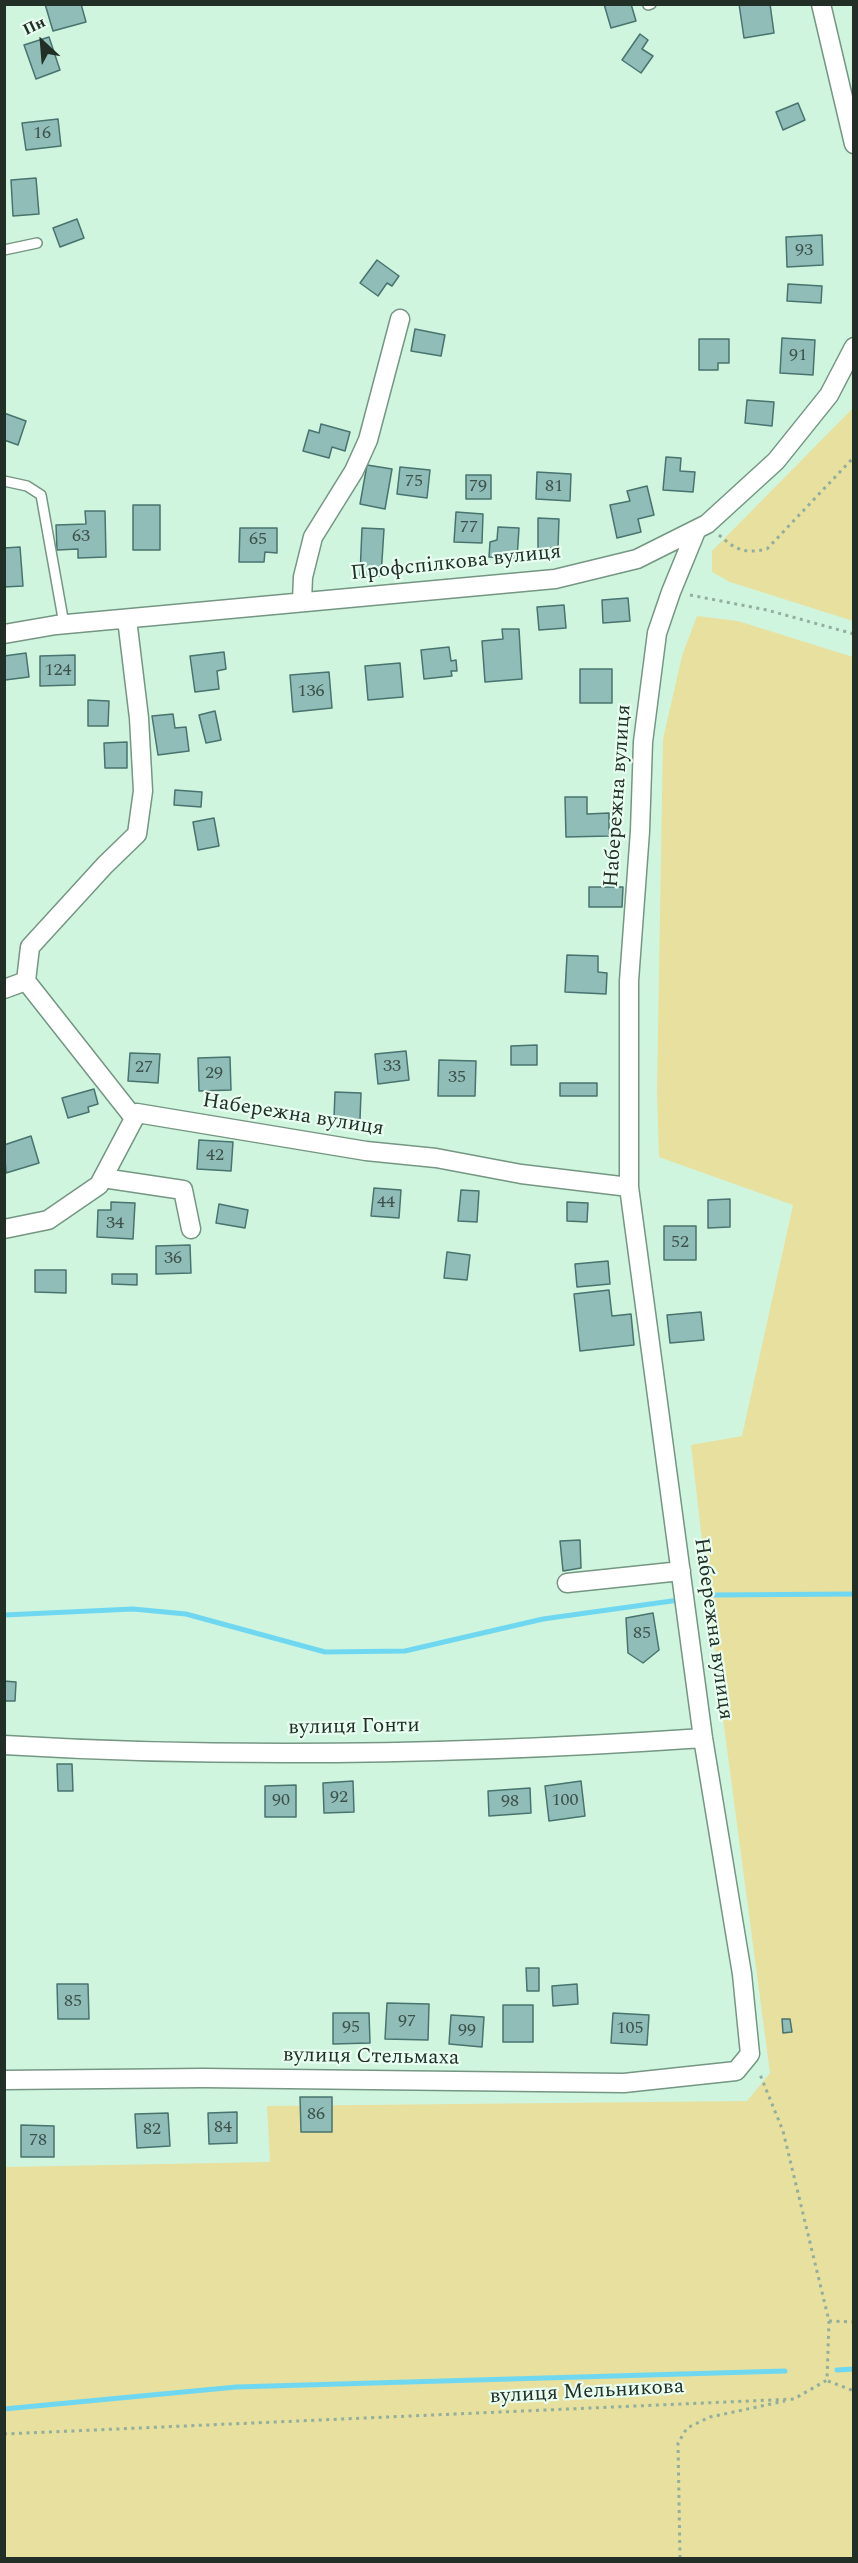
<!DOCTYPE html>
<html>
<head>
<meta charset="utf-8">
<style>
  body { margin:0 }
  #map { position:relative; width:858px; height:2563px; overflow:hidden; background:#d0f5df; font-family:Spectral,serif }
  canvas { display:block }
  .frame { position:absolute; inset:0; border:6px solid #212f27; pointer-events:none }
  .north { position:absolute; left:12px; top:12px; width:60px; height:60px; -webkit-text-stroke:4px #e8fef1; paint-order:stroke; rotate:334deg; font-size:16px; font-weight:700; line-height:24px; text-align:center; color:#212f27 }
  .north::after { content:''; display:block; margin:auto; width:21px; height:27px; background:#212f27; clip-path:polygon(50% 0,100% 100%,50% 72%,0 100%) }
</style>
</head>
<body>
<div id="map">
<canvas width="858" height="2563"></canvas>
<div class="frame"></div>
<div class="north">Пн</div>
</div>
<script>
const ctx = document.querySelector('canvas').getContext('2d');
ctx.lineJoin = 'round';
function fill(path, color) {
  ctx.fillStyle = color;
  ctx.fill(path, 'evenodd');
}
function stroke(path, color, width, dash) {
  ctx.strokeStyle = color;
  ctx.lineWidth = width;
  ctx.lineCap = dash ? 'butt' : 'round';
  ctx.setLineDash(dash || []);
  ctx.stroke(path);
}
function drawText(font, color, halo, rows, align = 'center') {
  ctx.font = font + ' Spectral,serif';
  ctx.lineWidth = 4.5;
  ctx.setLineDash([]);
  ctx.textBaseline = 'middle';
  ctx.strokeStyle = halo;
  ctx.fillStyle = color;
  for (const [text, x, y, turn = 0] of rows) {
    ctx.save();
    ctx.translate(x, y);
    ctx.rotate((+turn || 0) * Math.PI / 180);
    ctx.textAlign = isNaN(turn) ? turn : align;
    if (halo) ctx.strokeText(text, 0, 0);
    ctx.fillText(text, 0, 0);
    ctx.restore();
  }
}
const green = new Path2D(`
  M853,408V621L730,582L712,572V551Z
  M697,616L738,621L853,657V2558H5L4,2167L270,2162L267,2106L747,2101L770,2073L720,1696L691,1445L742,1436L793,1205L659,1157L657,1091L663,739L682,656Z`);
const stream = new Path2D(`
  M713,1595L854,1594
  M4,1615L133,1609L186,1614L325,1652L405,1651L543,1619L679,1600
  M837,2370L854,2369
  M4,2409L236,2387L785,2371`);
const building = new Path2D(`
  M45,4H81L86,22L53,31Z
  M604,4H631L636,21L611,28Z
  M739,4H770L774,33L744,38Z
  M640,34L648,40L642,49L653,56L641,73L622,60Z
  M49,37L60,70L36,79L24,45Z
  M798,103L805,120L783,130L776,112Z
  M58,119L61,146L26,150L22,123Z
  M36,178L39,214L13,216L11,180Z
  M77,219L84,238L60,247L53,228Z
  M822,235L823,265L787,267L786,237Z
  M377,260L399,276L392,286L387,283L378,296L360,283Z
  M788,284L822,286L821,303L787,301Z
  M415,329L445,335L441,356L411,351Z
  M782,338L815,340L813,375L780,373Z
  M699,339H729V363H718V370H699Z
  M747,400L774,402L772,426L745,423Z
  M4,413L26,421L18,445L4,440Z
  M321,424L350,432L345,451L332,447L329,458L303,451L309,430L319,433Z
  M666,457L681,458L680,471L695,472L693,492L663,490Z
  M367,465L392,469L385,509L360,504Z
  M400,467L430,470L427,498L397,494Z
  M537,472L571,474L570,501L536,499Z
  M466,475H491V499H466Z
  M647,486L654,515L638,519L641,532L617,538L610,505L630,501L627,491Z
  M133,505H160V550H133Z
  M85,511H105L106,557L78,558V549L57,550L56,525L86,524Z
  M456,512L483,514L482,543L454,542Z
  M538,518L559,519L558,548H538Z
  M498,527L519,528L517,559L489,557L490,542L497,540Z
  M240,528H277V553L265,552L264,562H239Z
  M362,528L384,529L381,576L360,575Z
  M20,547L23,586L4,587V548Z
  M628,598L630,621L603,623L602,600Z
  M564,605L566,628L539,630L537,607Z
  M502,629H519L522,679L485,682L482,641L503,639Z
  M449,647L451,661L456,660L457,671H451L452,676L424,679L421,650Z
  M224,652L226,669L217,671L219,689L195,692L190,656Z
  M26,653L29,677L5,680L4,656Z
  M75,655V685L40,686V656Z
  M400,663L403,697L368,700L365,666Z
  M580,669H612V703H580Z
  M329,672L332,708L293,712L290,675Z
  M88,700L109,701L108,726H88Z
  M215,711L221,740L206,743L199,715Z
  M173,714L175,728L186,727L189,751L158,755L152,716Z
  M127,742V768H105L104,743Z
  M175,790L202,792L201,807L174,805Z
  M565,797H587V814L609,813V836L566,837Z
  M214,818L219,846L198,850L193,822Z
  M589,887H623L622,907H589Z
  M567,955L598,956V972L607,973L606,994L565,992Z
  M537,1045V1065H511V1046Z
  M406,1051L409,1080L378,1084L375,1054Z
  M130,1053L160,1054L158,1083L128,1081Z
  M230,1057L231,1090L199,1091L198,1058Z
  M439,1060L476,1061L475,1096H438Z
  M560,1083H597V1096H560Z
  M94,1089L98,1104L88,1107L89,1112L68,1118L62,1098Z
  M335,1092L361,1093L360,1119L334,1118Z
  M31,1136L39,1163L6,1173L4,1145Z
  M199,1140L233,1142L231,1171L197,1169Z
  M374,1188L401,1190L399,1218L371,1216Z
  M461,1190L479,1191L477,1222L458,1221Z
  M730,1199V1227L708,1228V1200Z
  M111,1202L135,1203L133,1239L97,1237L98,1210H111Z
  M567,1202L588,1203L587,1222L567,1221Z
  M219,1204L248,1210L245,1228L216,1223Z
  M664,1226H696V1260H664Z
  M190,1245L191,1273L156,1274V1246Z
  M447,1252L470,1255L467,1280L444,1278Z
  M608,1261L610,1284L577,1287L575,1264Z
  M35,1270H66V1293L35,1292Z
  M112,1274H137V1285L112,1284Z
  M609,1290L612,1316L631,1314L634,1345L580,1351L574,1294Z
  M701,1312L704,1340L670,1343L667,1315Z
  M580,1540L581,1568L563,1571L560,1541Z
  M653,1613L659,1650L643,1663L628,1653L626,1618Z
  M4,1681L16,1682L15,1701H4Z
  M57,1764H72L73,1791H58Z
  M353,1781L354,1812L324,1813L323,1783Z
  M581,1781L585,1816L549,1821L545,1786Z
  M296,1785V1817H265V1786Z
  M530,1788L531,1813L489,1816L488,1791Z
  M526,1968H539V1991H527Z
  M57,1984H88L89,2019H58Z
  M577,1984L578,2004L553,2006L552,1986Z
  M387,2003L429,2004L428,2040L385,2039Z
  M503,2005H533V2042H503Z
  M333,2013H369L370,2043L333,2044Z
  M613,2013L649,2015L647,2045L611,2043Z
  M451,2015L484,2017L482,2047L449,2044Z
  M782,2019H790L792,2032L783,2033Z
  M300,2097H332V2132H301Z
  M237,2112V2143L209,2144L208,2113Z
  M168,2113L170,2146L137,2148L135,2114Z
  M21,2125L54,2126V2157H21Z`);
const path = new Path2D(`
  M719,535C736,550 744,554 767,549L854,457
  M690,595L767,610L854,634
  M829,2321L854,2322
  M828,2381L854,2391
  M4,2434L794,2399L827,2380L829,2321L783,2131L759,2072
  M680,2558L678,2443L687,2428L710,2417L785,2401`);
const lane = new Path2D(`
  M648,5L651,4
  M4,250L37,243
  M4,481L27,486L41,495L64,624`);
const street = new Path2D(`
  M821,4L854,144
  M302,601L303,577L313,537L354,471L368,440L400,319
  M4,634L56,625L555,579L637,559L707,524L776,461L829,395L854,347
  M26,981L30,947L105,865L137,834L143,791L139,718L127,619
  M4,989L26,981L134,1118
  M103,1178L183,1190L191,1229
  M4,1229L48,1220L99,1185L137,1113L366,1151L436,1158L521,1174L629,1187
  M567,1583L681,1571
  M4,1745C237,1759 471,1754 703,1738
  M4,2080L203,2078L624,2083L736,2071L750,2054L742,1974L703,1738L629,1187V981L640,831L643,742L657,633L671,592L696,531`);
const numberNames = [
  ["16",42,134],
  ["93",804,251],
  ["91",798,356],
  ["75",414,482],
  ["79",478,487],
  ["81",554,487],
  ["77",469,528],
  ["63",81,537],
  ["65",258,540],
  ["124",58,671],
  ["136",311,692],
  ["33",392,1067],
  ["27",144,1068],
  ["29",214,1074],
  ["35",457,1078],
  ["42",215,1156],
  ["44",386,1203],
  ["34",115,1224],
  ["52",680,1243],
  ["36",173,1259],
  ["85",642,1634],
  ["92",339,1798],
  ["90",281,1801],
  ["100",565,1801],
  ["98",510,1802],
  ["85",73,2002],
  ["97",407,2022],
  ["95",351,2028],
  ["105",630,2029],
  ["99",467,2031],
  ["86",316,2115],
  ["84",223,2128],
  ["82",152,2130],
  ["78",38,2141]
];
const streetNames = [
  ["Профспілкова вулиця",456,564,-6],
  ["Набережна вулиця",619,796,-86],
  ["Набережна вулиця",293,1116,9],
  ["Набережна вулиця",712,1629,82],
  ["вулиця Гонти",354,1728,-1],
  ["вулиця Стельмаха",371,2058,1],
  ["вулиця Мельникова",587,2393,-3]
];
fill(green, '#e7e09f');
stroke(stream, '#6fd8f0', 5);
fill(building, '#90bdb7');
stroke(building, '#48736e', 1.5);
stroke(lane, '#749682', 12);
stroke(street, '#749682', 21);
stroke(path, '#92ae9d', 3, [3, 4.5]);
stroke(lane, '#fff', 9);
stroke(street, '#fff', 18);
drawText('18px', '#3d524b', null, numberNames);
drawText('21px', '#212f27', '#e8fef1', streetNames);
</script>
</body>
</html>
